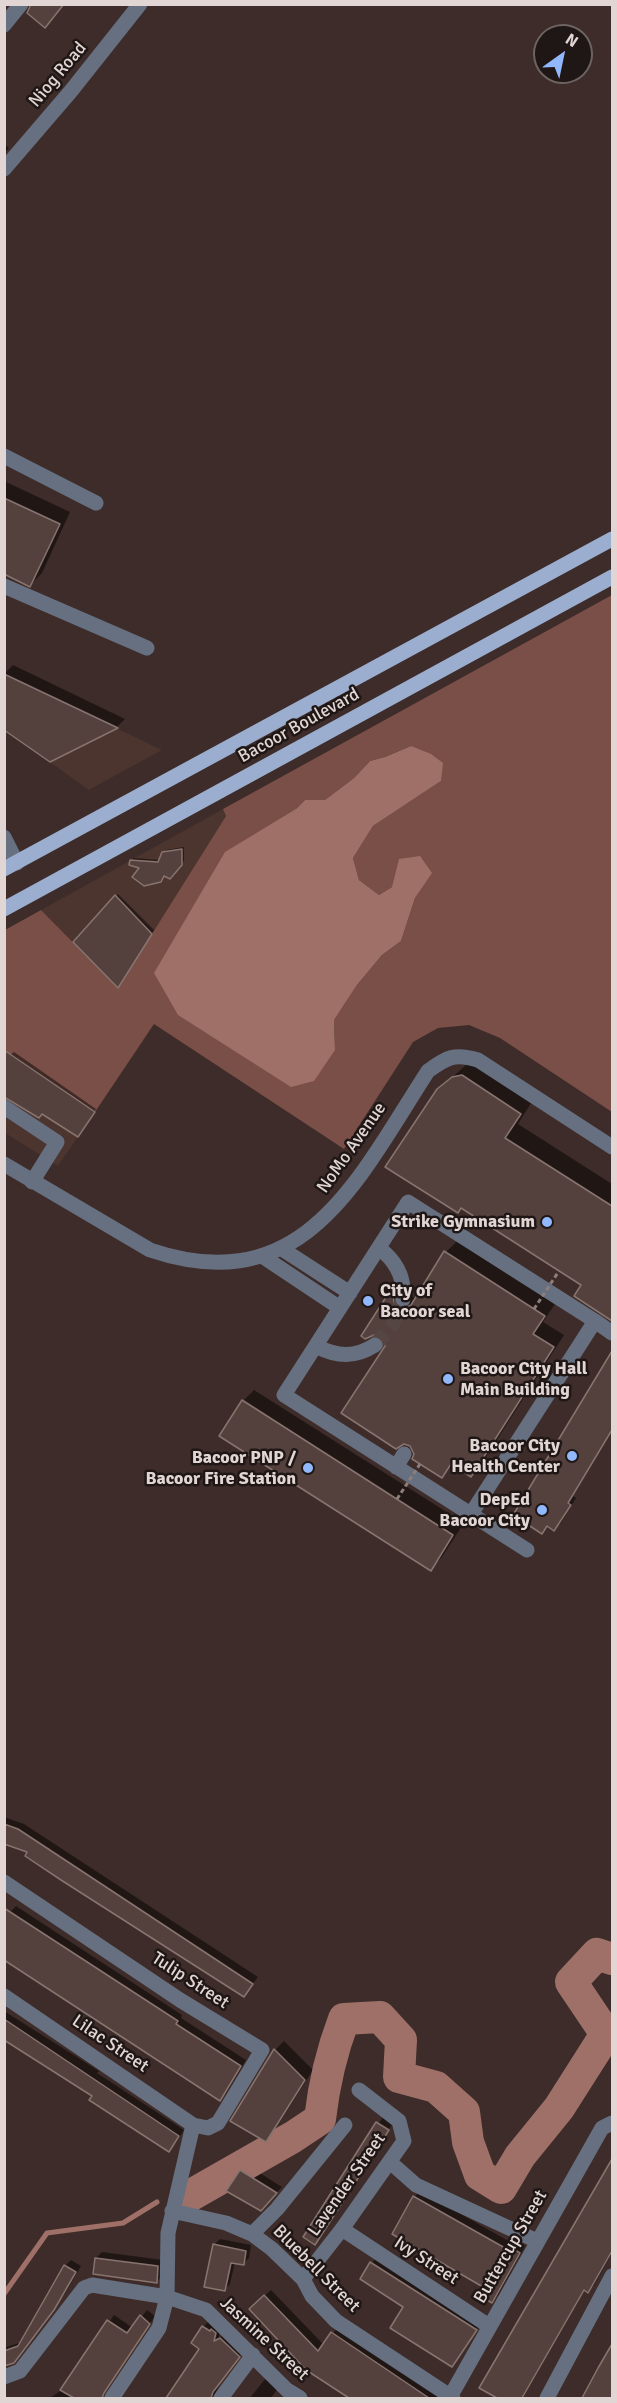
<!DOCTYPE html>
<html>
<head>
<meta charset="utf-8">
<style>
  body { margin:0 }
  #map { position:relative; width:617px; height:2403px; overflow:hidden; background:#3d2c29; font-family:Signika,sans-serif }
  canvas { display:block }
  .frame { position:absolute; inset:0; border:6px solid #e2d6d4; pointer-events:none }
  .north { position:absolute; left:533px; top:24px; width:60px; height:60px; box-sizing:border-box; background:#1f1715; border:2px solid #6d6361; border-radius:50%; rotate:33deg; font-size:16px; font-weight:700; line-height:24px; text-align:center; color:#e2d6d4 }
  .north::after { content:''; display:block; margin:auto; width:21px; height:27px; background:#91b8fd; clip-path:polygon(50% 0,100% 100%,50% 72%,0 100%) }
</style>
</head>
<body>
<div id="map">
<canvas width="617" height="2403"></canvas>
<div class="frame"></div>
<div class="north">N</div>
</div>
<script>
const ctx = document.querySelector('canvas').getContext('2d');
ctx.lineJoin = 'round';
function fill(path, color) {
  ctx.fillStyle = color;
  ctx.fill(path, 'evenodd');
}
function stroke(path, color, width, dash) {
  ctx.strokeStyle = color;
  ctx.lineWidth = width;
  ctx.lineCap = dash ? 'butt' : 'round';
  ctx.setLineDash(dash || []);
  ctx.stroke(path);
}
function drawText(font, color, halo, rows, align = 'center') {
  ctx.font = font + ' Signika,sans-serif';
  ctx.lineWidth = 5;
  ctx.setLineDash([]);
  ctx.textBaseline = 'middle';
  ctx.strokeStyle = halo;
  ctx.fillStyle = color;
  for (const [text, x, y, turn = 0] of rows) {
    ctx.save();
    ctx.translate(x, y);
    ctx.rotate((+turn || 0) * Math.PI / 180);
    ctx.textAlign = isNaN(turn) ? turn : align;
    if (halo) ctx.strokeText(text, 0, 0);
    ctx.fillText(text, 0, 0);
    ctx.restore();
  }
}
const built = new Path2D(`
  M4,674L162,750L89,790L5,730Z
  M223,809L226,816L118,988L41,910Z
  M10,1054L95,1112L58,1166L5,1133L4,1058Z`);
const green = new Path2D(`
  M612,595V1112L500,1038L469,1025L438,1028L413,1042L344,1149L154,1024L95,1112L11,1054L5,1058V930L41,910L118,988L226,816L223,809ZM411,746L441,781L373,826L353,858L359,880L379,895L392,887L431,873L415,898L401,941L382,955L357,985L334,1020L335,1051L296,809L305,800H325L354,778L370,761L385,757Z`);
const water = new Path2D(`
  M411,746L431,754L443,763L441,781L373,826L353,858L359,880L379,895L392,887L399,859L420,856L432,873L415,898L401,941L382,955L357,985L334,1020L335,1050L314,1081L291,1087L178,1015L154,973L225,852L296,809L305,800H325L354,778L370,761L385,757Z`);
const shadow = new Path2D(`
  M4,144L9,148L4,154Z
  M4,481L70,512L42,573L30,585L4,573Z
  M13,665L125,719L117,727L50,761L4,728V674Z
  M184,847V861L170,877L141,867L131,861L134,858L161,860L166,850Z
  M118,894L154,930L120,984L75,942Z
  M14,1052L96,1109L80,1133L42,1112L4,1059Z
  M477,1062L533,1100L518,1124L612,1184V1320L576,1296L583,1285L438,1090L467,1064Z
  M457,1241L555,1304L543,1322L564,1335L482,1463L471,1475L454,1464L442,1476L415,1454L386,1346L391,1292L402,1280L409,1296L416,1298L446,1252Z
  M612,1354V1432L573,1496L576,1498L561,1523L554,1529L548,1525L542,1532Z
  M254,1390L464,1523L442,1557L431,1569L243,1401Z
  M4,1817L24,1824L258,1977L244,1995L29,1852L4,1842Z
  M16,1906L182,2015L181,2018L246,2060L226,2093L220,2099L10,1912Z
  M4,2011L99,2071L97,2073L184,2130L175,2144L169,2150L94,2096L4,2038Z
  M284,2041L313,2070L274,2131L265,2140L275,2050Z
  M383,2117L393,2123L315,2243L305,2236Z
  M612,2161V2253L594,2285L588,2291L585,2289L523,2398H499L481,2388Z
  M247,2165L282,2187L267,2203L241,2171Z
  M420,2191L512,2243L514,2240L525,2246L498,2295L492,2301L485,2286L414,2197Z
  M220,2239L251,2245L249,2258L243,2264L235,2262L230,2284L224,2290L214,2245Z
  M102,2252L163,2260V2275L157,2281L96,2258Z
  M377,2257L481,2323L452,2365L372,2263Z
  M71,2260L81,2266L66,2292L20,2355L4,2365V2348L22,2342L65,2266Z
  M271,2290L324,2345L338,2327L444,2398H352L307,2369L251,2309Z
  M147,2310L155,2316L101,2398H50L63,2389L114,2315L133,2328Z
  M209,2321L221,2327L219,2338L226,2333L244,2350L219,2385L214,2398H166L201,2349L203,2327Z
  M612,2346V2389L607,2398H583Z
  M265,2379L278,2388L271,2398H250Z`);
const stream = new Path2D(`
  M603,2031L612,2042
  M4,2294L47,2233L123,2223L157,2202`);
const river = new Path2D(`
  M186,2198L293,2137L320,2119C324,2084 331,2053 344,2019L380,2017L401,2040L399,2077L436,2087L464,2112L468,2142L480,2175L501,2188L520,2156L559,2108L606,2034L571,1982L597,1954L612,1959`);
const building = new Path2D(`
  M31,4H64L45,28L27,13Z
  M4,498L60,524L30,587L4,574Z
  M4,674L118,728L50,762L4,730Z
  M182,849V865L170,879L164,876L161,882L144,886L132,877L139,868L129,865L130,860L158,862L162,852Z
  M115,895L152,934L118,988L73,942Z
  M4,1050L95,1112L78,1137L42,1114L39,1118L4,1097Z
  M462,1075L521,1114L505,1138L612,1206V1321L574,1296L581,1285L461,1208L458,1213L385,1167L437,1089L452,1077Z
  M444,1251L545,1316L533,1334L554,1347L471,1477L451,1464L442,1478L412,1459L414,1454L410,1446L404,1444L396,1449L341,1413L385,1346L379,1336L374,1335L365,1339L361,1336L390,1291L393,1293L394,1303L397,1307L403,1309L411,1305Z
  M612,1351V1430L568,1503L571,1505L554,1531L547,1526L542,1534L513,1515Z
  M242,1400L453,1535L431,1571L219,1436Z
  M4,1824L18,1829L253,1984L244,1997L61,1880L25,1856L27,1852L4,1844Z
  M4,1908L178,2021L176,2024L241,2066L220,2101L4,1960Z
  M4,2019L179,2136L169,2152L89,2100L92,2096L4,2040Z
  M274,2049L305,2080L266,2142L230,2121Z
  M376,2122L389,2130L315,2245L303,2237Z
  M612,2159V2251L588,2293L584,2290L522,2398H497L479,2388Z
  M240,2170L277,2193L261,2211L226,2191Z
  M413,2196L505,2248L507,2245L520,2253L492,2303L479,2295L483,2287L392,2234Z
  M213,2244L246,2251L244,2265L231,2263L225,2291L204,2287Z
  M95,2258L158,2266L157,2283L93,2274Z
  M370,2262L477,2330L452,2367L390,2328L403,2307L360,2279Z
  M64,2265L76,2272L54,2310L14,2363L4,2366V2351L18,2346Z
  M264,2295L318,2351L331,2332L429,2398H349L306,2370L249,2309Z
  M140,2315L150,2324L104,2393L102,2398H74L60,2390L107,2320L127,2333Z
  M202,2326L210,2331L211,2329L216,2333L214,2341L220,2338L240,2357L213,2392L211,2398H166L199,2349L191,2343Z
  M612,2344V2398H582L598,2368Z`);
const minorTunnel = new Path2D(`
  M375,1345L392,1326L403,1299`);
const minor = new Path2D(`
  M4,25L21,4
  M4,169L71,91L140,4
  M4,456L96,503
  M4,586L147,648
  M4,837L17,863
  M4,1107L57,1142L32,1182
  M4,1164L150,1250C304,1302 358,1179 428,1071C447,1057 455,1053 478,1060L612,1147
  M379,1248C396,1261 405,1278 403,1299
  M282,1249L350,1293
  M262,1256L340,1308
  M595,1321L612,1333
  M316,1346C337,1357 355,1358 375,1345
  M396,1467L404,1454
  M471,1514L595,1321L408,1202L284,1395L527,1550
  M4,1882L180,2000L262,2050L218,2123L208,2128L193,2125L4,1996
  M390,2162L416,2185L537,2241
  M172,2211L226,2223L252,2234L272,2249L303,2279L312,2296L336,2321L453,2398
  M342,2229L489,2326
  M252,2234L277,2209L345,2125
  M303,2279L342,2229L404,2141L399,2121L359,2090
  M4,2377L20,2371L84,2288L92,2285L167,2297L206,2310L287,2390L300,2398
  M450,2397L602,2128L612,2123
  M112,2398L159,2328L167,2297L168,2233L193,2125
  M221,2398L253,2355
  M547,2398L612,2276`);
const major = new Path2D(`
  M4,869L612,539
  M4,909L612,577`);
const pathBridge = new Path2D(`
  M534,1309L559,1271
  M397,1499L420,1464`);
const markers = [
  [547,1222,6,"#91b8fd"],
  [368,1301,6,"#91b8fd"],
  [448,1379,6,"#91b8fd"],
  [572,1456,6,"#91b8fd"],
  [308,1468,6,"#91b8fd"],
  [542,1510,6,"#91b8fd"]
];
const streetNames = [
  ["Niog Road",58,75,-50],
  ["Bacoor Boulevard",299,726,-29],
  ["NoMo Avenue",352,1148,-55],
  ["Tulip Street",190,1981,33],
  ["Lilac Street",110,2044,34],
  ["Lavender Street",347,2185,-55],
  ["Buttercup Street",511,2247,-60],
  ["Ivy Street",426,2261,33],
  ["Bluebell Street",316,2269,45],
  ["Jasmine Street",264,2339,43]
];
const poiNames = [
  ["Strike Gymnasium",535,1222],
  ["City of",380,1291,"left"],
  ["Bacoor seal",380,1312,"left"],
  ["Bacoor City Hall",460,1369,"left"],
  ["Main Building",460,1390,"left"],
  ["Bacoor City",560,1446],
  ["Health Center",560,1467],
  ["Bacoor PNP /",296,1458],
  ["Bacoor Fire Station",296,1479],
  ["DepEd",530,1500],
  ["Bacoor City",530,1521]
];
fill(built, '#4c342f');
fill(green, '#7a4f47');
fill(water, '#9f7067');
fill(shadow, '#0007');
stroke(stream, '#9f7067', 5);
stroke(river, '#9f7067', 32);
fill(building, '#54413e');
stroke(building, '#88746f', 1.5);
stroke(minorTunnel, '#564643', 15, [15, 8]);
stroke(minor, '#677080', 15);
stroke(major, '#9baecf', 15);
stroke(pathBridge, '#8c7e7b', 3, [4.5, 3]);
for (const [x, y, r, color] of markers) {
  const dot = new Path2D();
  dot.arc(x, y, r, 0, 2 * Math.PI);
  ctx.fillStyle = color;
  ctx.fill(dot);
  stroke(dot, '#1f1715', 2);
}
drawText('18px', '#e2d6d4', '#1f1715', streetNames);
drawText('bold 18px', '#e2d6d4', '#1f1715', poiNames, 'right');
</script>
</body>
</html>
